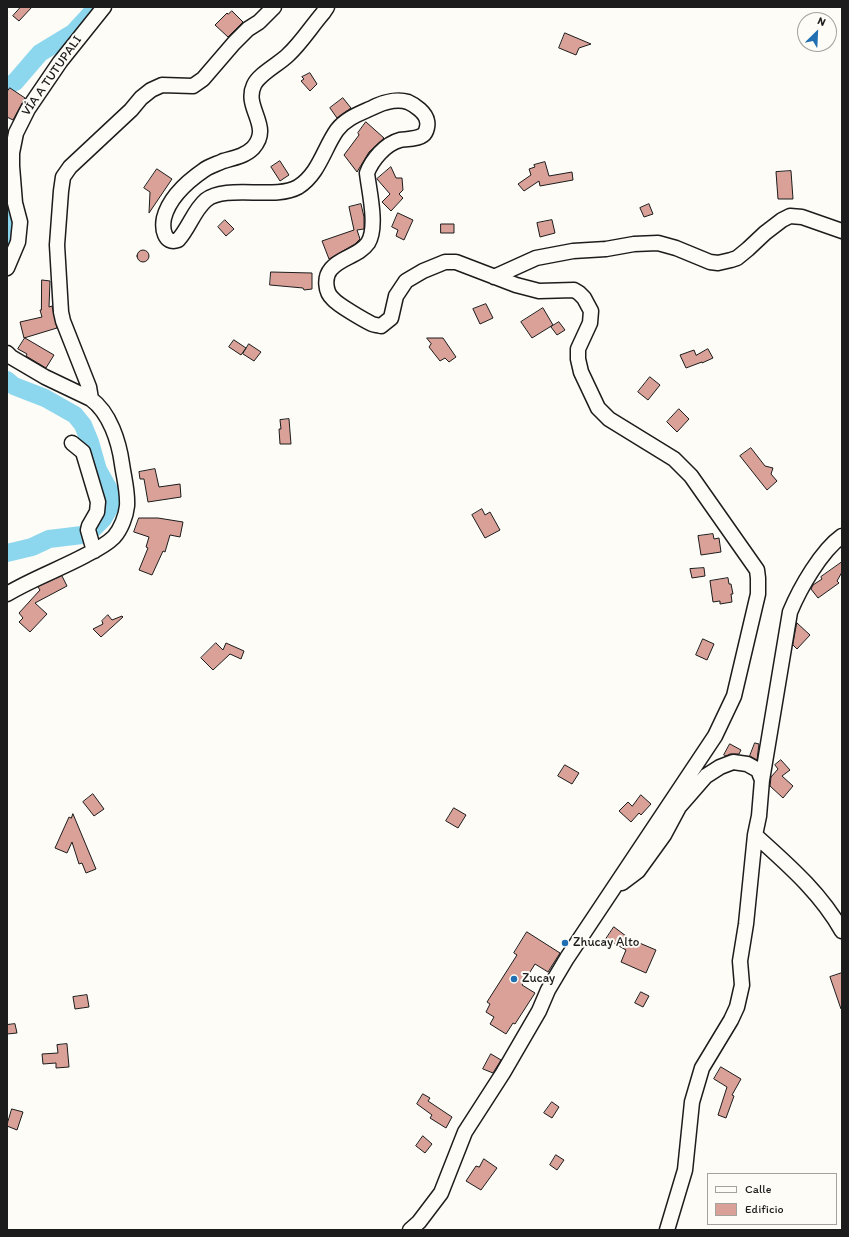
<!DOCTYPE html>
<html>
<head>
<meta charset="utf-8">
<style>
  body { margin:0 }
  #map { position:relative; width:849px; height:1237px; overflow:hidden; background:#fdfcf7; font-family:Itim,sans-serif }
  canvas { display:block }
  .frame { position:absolute; inset:0; border:8px solid #1c1c1c; pointer-events:none }
  .legend { position:absolute; left:707px; top:1173px; width:130px; height:52px; box-sizing:border-box; background:#fdfcf7; border:1px solid #a3a29f; margin:0; padding:5px 7px; list-style:none; font-size:12px; color:#1c1c1c }
  .legend li { display:flex; align-items:center; gap:8px; height:20px }
  .legend b { width:20px; border:1px solid #a3a29f }
  .north { position:absolute; left:797px; top:12px; width:40px; height:40px; box-sizing:border-box; background:#fdfcf7; border:1px solid #a3a29f; border-radius:50%; rotate:24deg; font-size:11px; font-weight:700; line-height:16px; text-align:center; color:#1c1c1c }
  .north::after { content:''; display:block; margin:auto; width:14px; height:18px; background:#1f6fb2; clip-path:polygon(50% 0,100% 100%,50% 72%,0 100%) }
</style>
</head>
<body>
<div id="map">
<canvas width="849" height="1237"></canvas>
<div class="frame"></div>
<ul class="legend">
<li><b style="height:5px;background:#fdfcf7"></b>Calle</li>
<li><b style="height:11px;background:#daa198"></b>Edificio</li>
</ul>
<div class="north">N</div>
</div>
<script>
const ctx = document.querySelector('canvas').getContext('2d');
ctx.lineJoin = 'round';
function stroke(path, color, width, dash) {
  ctx.strokeStyle = color;
  ctx.lineWidth = width;
  ctx.lineCap = dash ? 'butt' : 'round';
  ctx.setLineDash(dash || []);
  ctx.stroke(path);
}
function fill(path, color) {
  ctx.fillStyle = color;
  ctx.fill(path, 'evenodd');
}
function drawText(font, color, halo, rows, align = 'center') {
  ctx.font = font + ' Itim,sans-serif';
  ctx.lineWidth = 4;
  ctx.setLineDash([]);
  ctx.textBaseline = 'middle';
  ctx.strokeStyle = halo;
  ctx.fillStyle = color;
  for (const [text, x, y, turn = 0] of rows) {
    ctx.save();
    ctx.translate(x, y);
    ctx.rotate((+turn || 0) * Math.PI / 180);
    ctx.textAlign = isNaN(turn) ? turn : align;
    if (halo) ctx.strokeText(text, 0, 0);
    ctx.fillText(text, 0, 0);
    ctx.restore();
  }
}
const river = new Path2D(`
  M7,86L15,82L40,53L73,33L95,9
  M7,191L12,213L14,235L10,247
  M7,380L14,386L45,398L75,415L83,425L90,442L98,470L112,495L110,507L103,519L94,528L82,535L49,539L32,547L7,553`);
const building = new Path2D(`
  M21,7H32L19,21L13,16Z
  M232,11L243,22L228,37L215,25L227,13L228,14Z
  M565,33L591,44L579,48L576,55L559,48Z
  M310,73L317,84L310,91L301,81L304,79L302,77Z
  M10,88L25,98L13,120L7,117V92Z
  M343,98L351,108L337,118L330,108Z
  M366,122L384,138L369,152L357,172L344,155L359,135L358,133Z
  M280,161L289,175L280,181L271,167Z
  M545,162L549,176L572,172L573,180L540,186L539,181L524,191L518,184L531,175L529,169L535,167L534,165Z
  M391,167L396,178H402L403,190L399,194L403,198L391,211L382,202L390,194L377,179Z
  M157,169L172,179L149,213L150,192L144,188Z
  M791,171L793,199H778L776,172Z
  M361,204L364,217V229L357,230L360,239L355,244L329,259L322,241L354,230L349,207Z
  M649,204L653,214L644,217L640,208Z
  M398,213L413,220L404,240L396,236L398,230L392,227Z
  M225,220L234,229L226,236L218,227Z
  M552,220L555,233L540,237L537,223Z
  M441,224H454V233H441Z
  M137 256a6 6 0 1 1 12 0a6 6 0 1 1-12 0Z
  M271,272L312,273V289L304,290L303,288L270,285Z
  M42,280L50,281L49,307L52,306L57,328L24,338L20,322L42,317L40,310H41Z
  M486,304L493,318L480,324L473,309Z
  M543,308L553,325L532,338L521,322Z
  M559,322L565,330L557,335L551,327Z
  M25,338L54,355L46,368L26,356L27,354L18,349Z
  M427,338H443L456,357L449,362L445,358L440,361L429,347L431,344Z
  M234,340L246,348L241,355L229,347Z
  M249,344L261,352L254,361L243,354Z
  M708,349L713,358L702,363V362L686,368L680,355L694,350L696,355Z
  M650,377L660,385L648,400L638,392Z
  M679,409L689,419L677,432L667,422Z
  M289,419L291,444H280L279,429H281L280,420Z
  M751,448L765,466L773,468L771,474L777,481L767,490L740,456Z
  M155,469L159,487L180,484L181,497L148,502L144,479H140L139,472Z
  M482,509L485,515L490,512L500,530L485,538L472,515Z
  M139,518H158L183,522L180,537L170,535L165,552L163,551L152,575L139,570L148,548L146,547L149,537L134,532Z
  M713,534L714,539L719,538L721,552L701,555L698,536Z
  M842,562V572L837,581L839,583L818,598L811,589L813,585L822,579L821,577Z
  M704,568L705,576L692,578L690,569Z
  M62,576L67,586L35,603L47,614L30,632L19,622L23,618L19,613L40,590L38,587Z
  M728,578L729,584H731L733,594H731L732,602L720,604V601L713,602L710,581Z
  M108,615L112,620L122,616L123,617L101,637L93,629L103,624L102,621Z
  M797,623L810,635L797,649L793,645Z
  M703,639L714,644L707,660L696,655Z
  M216,643L223,650L226,643L244,651L241,659L230,654L213,670L201,658Z
  M755,743L759,744L757,760L750,756Z
  M730,744L741,750L739,754H730L726,756L724,755Z
  M781,760L790,770L782,776L793,786L783,798L770,786L771,777L778,769L775,765Z
  M565,765L579,773L572,784L558,776Z
  M93,794L104,809L94,816L83,802Z
  M641,795L651,804L641,815L639,813L631,822L619,811L628,802L632,806Z
  M454,808L466,815L458,828L446,821Z
  M73,814L96,869L86,873L82,863L79,864L72,842L67,853L55,848L69,817L71,818Z
  M614,927L630,939L656,950L646,973L621,962L626,950L606,939Z
  M527,932L560,953L548,972L535,964L522,985L535,993L515,1024L513,1023L506,1034L490,1024L494,1017L486,1012L490,1004L487,1002L517,955L514,953Z
  M842,973V1009H841L830,977Z
  M641,992L649,996L643,1007L635,1003Z
  M87,995L89,1007L75,1009L73,997Z
  M15,1024L17,1033L7,1034V1025Z
  M67,1044L69,1067L56,1068V1063L43,1064L42,1054L58,1053L57,1045Z
  M491,1054L501,1060L493,1073L483,1069Z
  M721,1067L741,1079L732,1095L734,1096L726,1118L718,1115L727,1087L714,1079Z
  M423,1094L430,1098L428,1101L452,1117L446,1128L430,1118L432,1115L417,1104Z
  M552,1102L559,1107L552,1118L544,1113Z
  M12,1109L23,1112L17,1130L7,1126Z
  M423,1136L432,1144L425,1153L416,1146Z
  M556,1155L564,1160L557,1170L550,1165Z
  M484,1159L497,1168L481,1190L466,1181L476,1166L479,1167Z`);
const minor = new Path2D(`
  M327,7L323,13C311,27 301,43 288,55C279,64 259,74 254,85C243,108 273,126 253,148C245,156 234,158 223,161C217,164 209,166 204,170C188,181 169,198 164,218C162,228 164,245 178,240C189,228 194,210 206,200C226,184 275,200 298,187C319,174 324,148 337,130C347,117 362,113 376,106C385,102 398,99 408,102C415,105 426,113 427,121C428,124 427,132 423,135C418,139 407,139 400,140C385,144 372,160 367,173C369,191 378,227 368,243C359,256 341,257 331,269C324,277 325,292 333,299C338,305 364,320 372,324C374,325 378,325 381,326L391,318L396,296L406,281L423,271L445,262H456L516,285L539,291L574,290L579,293L584,298L591,311L590,323L578,349V359L581,372L598,408L609,419L674,459L691,476L757,570L758,578V594L734,696L715,736L567,958L548,990L539,1011L503,1073L465,1132L441,1193L419,1222L410,1230
  M7,268L18,242L20,222L15,203L12,166V153L16,133L28,109L60,62L104,7
  M494,277L536,258L573,251L606,249L634,244L658,243L676,248L710,262L718,263L731,260L737,258L748,249L765,233L782,220L790,216L802,217L842,231
  M7,353L11,357L45,377L91,399C110,413 119,442 122,464C124,478 128,492 127,506C126,516 121,529 114,537C106,545 96,550 86,555C60,569 32,579 7,594
  M91,399L89,387L63,321L61,312L57,245L61,191L63,177L70,167L131,110L141,98L151,90L162,85L193,86L203,79L234,43L248,29L259,22L274,7
  M72,443L83,452L98,502L97,512L89,526L88,530L94,551
  M762,780L790,612C800,588 821,551 842,536
  M755,835C787,864 820,892 842,931
  M622,883L638,871L664,835L679,807L706,776L720,767L733,762L747,764L758,770L762,780L759,816L755,835L746,924L740,961L742,985L737,1007L731,1020L702,1068L692,1102L685,1170L667,1230`);
const markers = [
  [565,943,4,"#1f6fb2"],
  [514,979,4,"#1f6fb2"]
];
const streetNames = [
  ["VÍA A TUTUPALI",52,76,-55]
];
const poiNames = [
  ["Zhucay Alto",573,943],
  ["Zucay",522,979]
];
stroke(river, '#8dd7ee', 18);
fill(building, '#daa198');
stroke(building, '#1c1c1c', 1);
stroke(minor, '#1c1c1c', 17);
stroke(minor, '#fdfcf7', 14);
for (const [x, y, r, color] of markers) {
  const dot = new Path2D();
  dot.arc(x, y, r, 0, 2 * Math.PI);
  ctx.fillStyle = color;
  ctx.fill(dot);
  stroke(dot, '#fdfcf7', 1.5);
}
drawText('13px', '#1c1c1c', '#fdfcf7', streetNames);
drawText('13px', '#1c1c1c', '#fdfcf7', poiNames, 'left');
</script>
</body>
</html>
